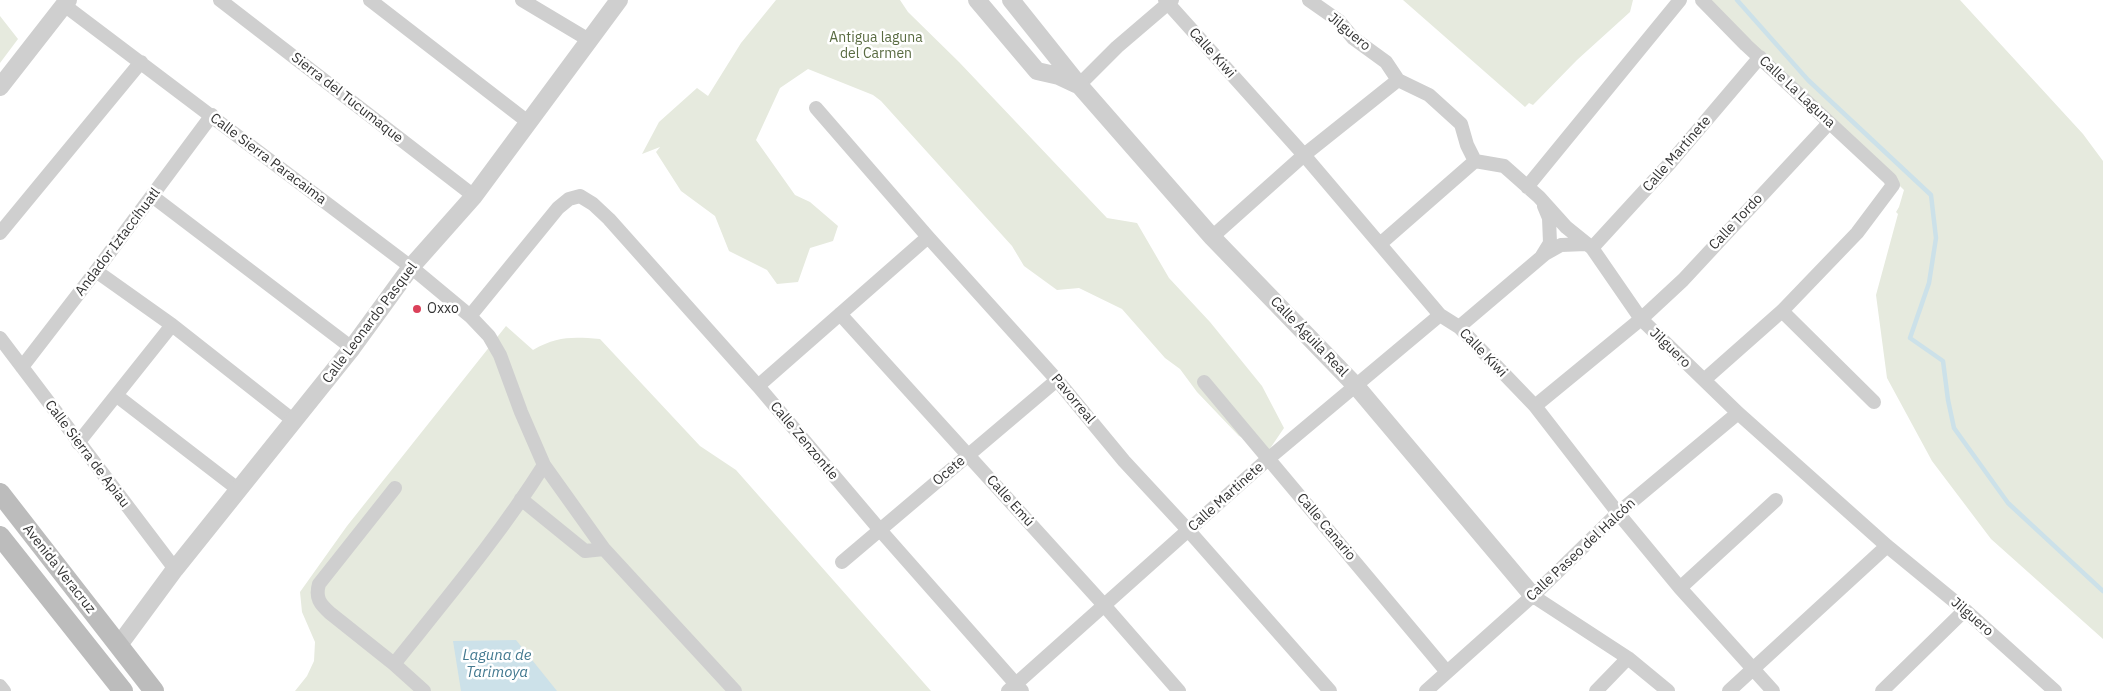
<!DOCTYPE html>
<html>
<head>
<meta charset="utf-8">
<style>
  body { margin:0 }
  canvas { display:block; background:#fff }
</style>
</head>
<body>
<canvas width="2103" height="691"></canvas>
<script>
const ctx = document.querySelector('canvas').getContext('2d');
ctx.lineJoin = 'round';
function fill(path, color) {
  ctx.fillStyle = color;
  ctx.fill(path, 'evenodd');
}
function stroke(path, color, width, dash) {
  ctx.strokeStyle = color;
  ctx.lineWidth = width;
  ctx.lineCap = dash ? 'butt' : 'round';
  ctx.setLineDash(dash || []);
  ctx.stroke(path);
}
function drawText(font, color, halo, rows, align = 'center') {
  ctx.font = font + ' "IBM Plex Sans",sans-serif';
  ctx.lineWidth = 5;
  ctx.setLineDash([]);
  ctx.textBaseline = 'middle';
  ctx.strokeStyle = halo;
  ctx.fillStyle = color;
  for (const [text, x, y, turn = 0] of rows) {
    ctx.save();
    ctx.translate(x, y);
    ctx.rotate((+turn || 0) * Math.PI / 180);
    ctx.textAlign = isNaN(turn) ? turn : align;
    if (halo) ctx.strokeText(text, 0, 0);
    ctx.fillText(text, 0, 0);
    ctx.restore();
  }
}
const green = new Path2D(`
  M776,0H900L908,12L959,62L1107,218L1137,223L1169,278L1210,322L1262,386L1284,428L1269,450L1239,436L1197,392L1180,369L1165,358L1122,309L1079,288L1057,290L1024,266L1012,246L881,101L873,95L808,69L780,88L756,140L795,195L810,202L838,226L833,241L810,248L798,282L777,284L767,270L729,251L715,216L681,191L656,152L660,147L642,154L659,122L697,88L708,96L741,43Z
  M1403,0H1633L1630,12L1577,60L1533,105L1529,103L1525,107Z
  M1709,0H1960L2083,134L2103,161V639L1991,539L1932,461L1887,378L1876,295L1898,214L1896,212L1899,207L1904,190Z
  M0,16L18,39L0,63Z
  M506,326L533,350C558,336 572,337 600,339L700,446L736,470L931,691H295L307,676L314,661L315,642L302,612L300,592L347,526Z`);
const water = new Path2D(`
  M516,640L557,691H461L453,641Z`);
const stream = new Path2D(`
  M1737,0L1808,80L1931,195L1936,238L1929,283L1910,338L1943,361L1948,400L1954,428L2008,503L2103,591`);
const minor = new Path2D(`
  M220,0L474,196
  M370,0L528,122
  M522,0L589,40
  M1165,0L1304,155L1440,315L1459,327L1535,406L1618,513L1680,588L1773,691
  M1309,0L1339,21L1353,38L1386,62L1398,80L1429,95L1461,124L1467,145L1475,161L1504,166L1539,197L1566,227L1592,248L1641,319L1738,413L1887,546L1965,610L2055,691
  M1702,0L1746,45L1890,179L1893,185L1857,233L1782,311L1704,380
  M64,5L411,267L470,316L489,336L500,355L521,412L544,465L604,549L735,691
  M1079,85L1117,47L1172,0
  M816,108L928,237L1057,380L1124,461L1189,531L1330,691
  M1527,187L1680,0
  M152,196L352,348
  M0,233L141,62
  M1212,237L1304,155L1398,80
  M1380,244L1475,161
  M1592,248L1670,163L1760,57
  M1542,256L1550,243L1549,218L1544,206
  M96,271L172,325L294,421
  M1782,311L1874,402
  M840,314L1103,604L1179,691
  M470,316L558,208L569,199L580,196L593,204L609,219L758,386L880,530L1022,691
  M1459,327L1545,254L1561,245L1586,244
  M0,338L175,569
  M22,367L96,271L212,115
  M1204,382L1447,672
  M758,386L928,237
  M117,396L239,490
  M1535,406L1641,319L1683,280L1829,123
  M78,443L172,325
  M395,488L319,584C315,598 320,604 330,613L394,664L424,691
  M521,499L585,551L604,549
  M842,562L1057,380
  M1680,588L1776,500
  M1533,596L1628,658L1668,691
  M394,664C446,599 500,535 544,465
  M0,686L4,691
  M1008,691L1268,459L1440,315
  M1426,691L1539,590L1618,513L1738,413
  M1596,691L1628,658
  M1729,691L1887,546
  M1882,691L1965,610`);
const tertiary = new Path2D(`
  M977,0L1037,71L1059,76L1076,84
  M1011,0L1079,85L1212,237L1356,386L1533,596
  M0,87L68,0
  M119,645L175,569L352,348L411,267L474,196L619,0`);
const secondary = new Path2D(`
  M0,493L154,691
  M0,536L123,691`);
const markers = [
  [417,309,5,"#db415a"]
];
const streetNames = [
  ["Jilguero",1349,32,40],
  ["Calle Kiwi",1212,53,48],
  ["Calle La Laguna",1797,92,43],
  ["Sierra del Tucumaque",347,98,38],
  ["Calle Martinete",1677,154,-49],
  ["Calle Sierra Paracaima",268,159,37],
  ["Calle Tordo",1736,222,-47],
  ["Andador Iztaccíhuatl",118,242,-53],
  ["Calle Leonardo Pasquel",370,323,-53],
  ["Calle Águila Real",1309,337,46],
  ["Jilguero",1670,348,44],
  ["Calle Kiwi",1483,353,46],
  ["Pavorreal",1073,399,50],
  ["Calle Zenzontle",804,441,50],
  ["Calle Sierra de Apiau",87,454,53],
  ["Ocete",949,471,-40],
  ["Calle Martinete",1226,497,-42],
  ["Calle Emú",1010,501,48],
  ["Calle Canario",1326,527,50],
  ["Calle Paseo del Halcón",1581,550,-43],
  ["Avenida Veracruz",59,569,52],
  ["Jilguero",1972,617,41]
];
const parkNames = [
  ["Antigua laguna",876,38],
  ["del Carmen",876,54]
];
const poiNames = [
  ["Oxxo",427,309]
];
const waterNames = [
  ["Laguna de",497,656],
  ["Tarimoya",497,673]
];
fill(green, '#e6eade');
fill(water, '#cce1e9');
stroke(stream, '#cce1e9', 4.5);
stroke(minor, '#cfcfcf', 14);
stroke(tertiary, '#cfcfcf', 18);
stroke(secondary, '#bcbcbc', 20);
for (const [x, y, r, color] of markers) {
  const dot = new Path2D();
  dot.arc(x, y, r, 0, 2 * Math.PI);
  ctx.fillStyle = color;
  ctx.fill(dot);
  stroke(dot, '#fff', 2);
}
drawText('14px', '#323232', '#fff', streetNames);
drawText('14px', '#596b41', '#fff', parkNames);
drawText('14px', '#323232', '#fff', poiNames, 'left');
drawText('italic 15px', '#437990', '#fff', waterNames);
</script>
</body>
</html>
